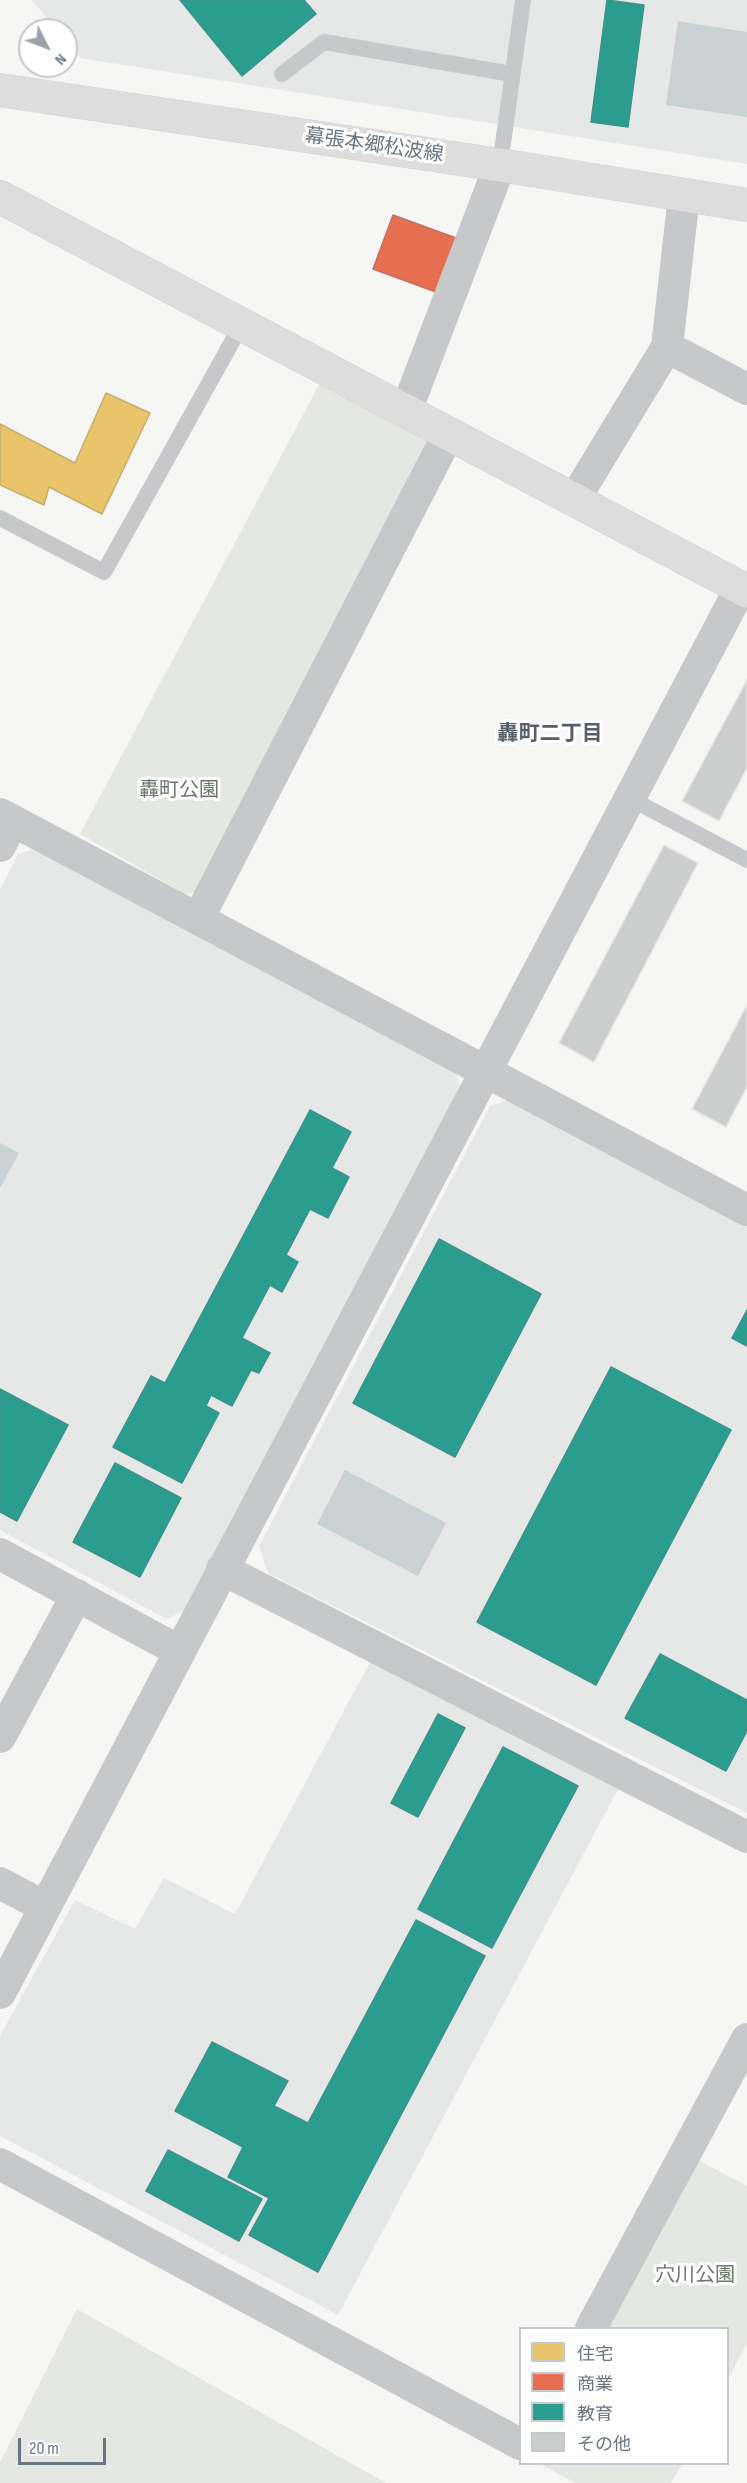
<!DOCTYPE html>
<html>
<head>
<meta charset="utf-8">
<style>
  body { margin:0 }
  #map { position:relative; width:747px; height:2483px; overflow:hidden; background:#f6f6f5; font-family:"Sofia Sans Condensed","Noto Sans JP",sans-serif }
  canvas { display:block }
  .legend { position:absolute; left:519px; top:2327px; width:210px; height:138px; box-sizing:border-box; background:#fff; border:2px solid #c3c9cd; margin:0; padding:8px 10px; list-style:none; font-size:18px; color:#6a7782 }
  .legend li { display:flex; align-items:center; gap:12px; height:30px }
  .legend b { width:30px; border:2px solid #c3c9cd }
  .north { position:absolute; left:18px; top:18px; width:60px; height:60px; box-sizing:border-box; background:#fff; border:2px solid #c3c9cd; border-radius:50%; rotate:132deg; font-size:16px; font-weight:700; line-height:24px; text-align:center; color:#6a7782 }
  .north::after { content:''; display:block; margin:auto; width:21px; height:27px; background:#9ba3aa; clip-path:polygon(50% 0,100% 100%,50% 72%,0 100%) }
  .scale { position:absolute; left:18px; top:2438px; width:88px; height:27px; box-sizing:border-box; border:3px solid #6a7782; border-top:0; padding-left:8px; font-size:18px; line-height:21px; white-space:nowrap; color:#6a7782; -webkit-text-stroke:4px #fff; paint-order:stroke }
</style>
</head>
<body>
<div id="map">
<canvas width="747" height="2483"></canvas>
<ul class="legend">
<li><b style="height:16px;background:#e9c46a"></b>住宅</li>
<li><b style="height:16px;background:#e76f51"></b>商業</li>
<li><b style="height:16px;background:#2a9d8f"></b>教育</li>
<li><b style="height:16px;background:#cccdcd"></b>その他</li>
</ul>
<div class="north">N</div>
<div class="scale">20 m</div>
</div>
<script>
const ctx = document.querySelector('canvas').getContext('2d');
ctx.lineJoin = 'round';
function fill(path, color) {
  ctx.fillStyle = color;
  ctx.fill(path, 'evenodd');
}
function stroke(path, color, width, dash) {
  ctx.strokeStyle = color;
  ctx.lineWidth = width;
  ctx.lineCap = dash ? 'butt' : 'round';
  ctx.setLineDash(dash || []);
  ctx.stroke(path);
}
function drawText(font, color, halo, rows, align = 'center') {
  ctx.font = font + ' "Sofia Sans Condensed","Noto Sans JP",sans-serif';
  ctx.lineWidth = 6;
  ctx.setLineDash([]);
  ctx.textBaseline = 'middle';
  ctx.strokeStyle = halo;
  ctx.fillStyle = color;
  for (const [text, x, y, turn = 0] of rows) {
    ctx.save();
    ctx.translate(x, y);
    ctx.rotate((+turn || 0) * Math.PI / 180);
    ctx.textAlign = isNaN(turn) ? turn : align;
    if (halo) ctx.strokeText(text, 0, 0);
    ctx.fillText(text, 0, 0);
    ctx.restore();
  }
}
const built = new Path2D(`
  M32,0H747V164L80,58L66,41V30H57Z
  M35,849L456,1071L460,1087L185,1610L167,1619L0,1530V890L18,854Z
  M512,1099L747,1222V1813L268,1573L259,1546L490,1106Z
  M370,1662L618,1789L338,2315L0,2136V2036L75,1900L135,1929L164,1878L235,1914Z`);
const green = new Path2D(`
  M321,381L431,437L201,891L185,894L80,834Z
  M698,2160L747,2186V2343L728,2379V2328H608Z
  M77,2309L386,2483H0V2463Z
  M540,2464H682L671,2483H576Z`);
const water = new Path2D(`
  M678,21L747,32V117L666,105Z
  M0,1143L19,1153L0,1188Z
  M345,1470L446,1523L418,1576L317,1524Z`);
const homes = new Path2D(`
  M106,393L150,413L102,514L49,487L44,505L0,485V424L75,463Z`);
const shops = new Path2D(`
  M393,215L456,238L436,292L373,269Z`);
const schools = new Path2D(`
  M180,0H304L316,14L242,76Z
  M607,0L644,5L628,127L591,122Z
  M310,1110L351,1132L332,1168L349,1177L328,1218L310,1209L286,1255L298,1262L282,1292L270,1285L242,1338L270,1353L259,1373L251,1370L232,1406L211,1395L206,1406L219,1413L182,1483L113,1447L151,1376L165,1383Z
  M439,1239L541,1294L455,1457L353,1403Z
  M747,1310V1346L732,1338Z
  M611,1367L731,1430L596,1685L477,1622Z
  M0,1389L68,1425L17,1521L0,1512Z
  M115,1463L181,1498L140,1577L73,1542Z
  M660,1654L747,1700V1731L726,1771L625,1718Z
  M438,1714L465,1728L418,1817L391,1803Z
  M503,1747L578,1786L492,1948L418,1909Z
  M416,1920L485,1956L318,2272L249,2235L269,2198L228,2177L243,2147L175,2111L212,2042L288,2081L274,2106L308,2123Z
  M168,2150L262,2199L239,2241L146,2191Z`);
const building = new Path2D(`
  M747,680V768L719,821L682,801Z
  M664,845L698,863L594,1062L559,1043Z
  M747,1005V1087L726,1127L692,1109Z`);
const lane = new Path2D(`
  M282,74L324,42L512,74
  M500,165L523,0
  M0,518L104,572L242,324
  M629,798L747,860`);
const street = new Path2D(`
  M667,347L747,389
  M406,411L500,165
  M574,500L667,347L684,195
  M0,814L747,1210
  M0,846L13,821
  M198,919L449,433
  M0,1554L179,1651
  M222,1569L747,1837
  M0,1737L77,1595
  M0,1883L45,1907
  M0,1993L741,587
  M0,2164L520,2444
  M591,2328L747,2039`);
const secondary = new Path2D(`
  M0,90L500,165L747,205
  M0,197L747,591`);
const streetNames = [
  ["幕張本郷松波線",374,146,8]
];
const parkNames = [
  ["轟町公園",179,791],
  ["穴川公園",695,2276]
];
const neighbourhoodNames = [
  ["轟町二丁目",550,735]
];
fill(built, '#e6e8e8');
fill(green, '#e5e7e3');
fill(water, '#cad1d3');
fill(homes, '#e9c46a');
stroke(homes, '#c3ad71', 1.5);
fill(shops, '#e76f51');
stroke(shops, '#c27160', 1.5);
fill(schools, '#2a9d8f');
stroke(schools, '#3d928b', 1.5);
fill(building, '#cccdcd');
stroke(building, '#e6e6e5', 1.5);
stroke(secondary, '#d2d3d3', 34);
stroke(lane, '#c7c8ca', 16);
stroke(street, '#c7c8ca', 32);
stroke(secondary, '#ddddde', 33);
drawText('20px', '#6a7782', '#fff', streetNames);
drawText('20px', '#6b7a68', '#fff', parkNames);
drawText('bold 21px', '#576068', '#fff', neighbourhoodNames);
</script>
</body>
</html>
